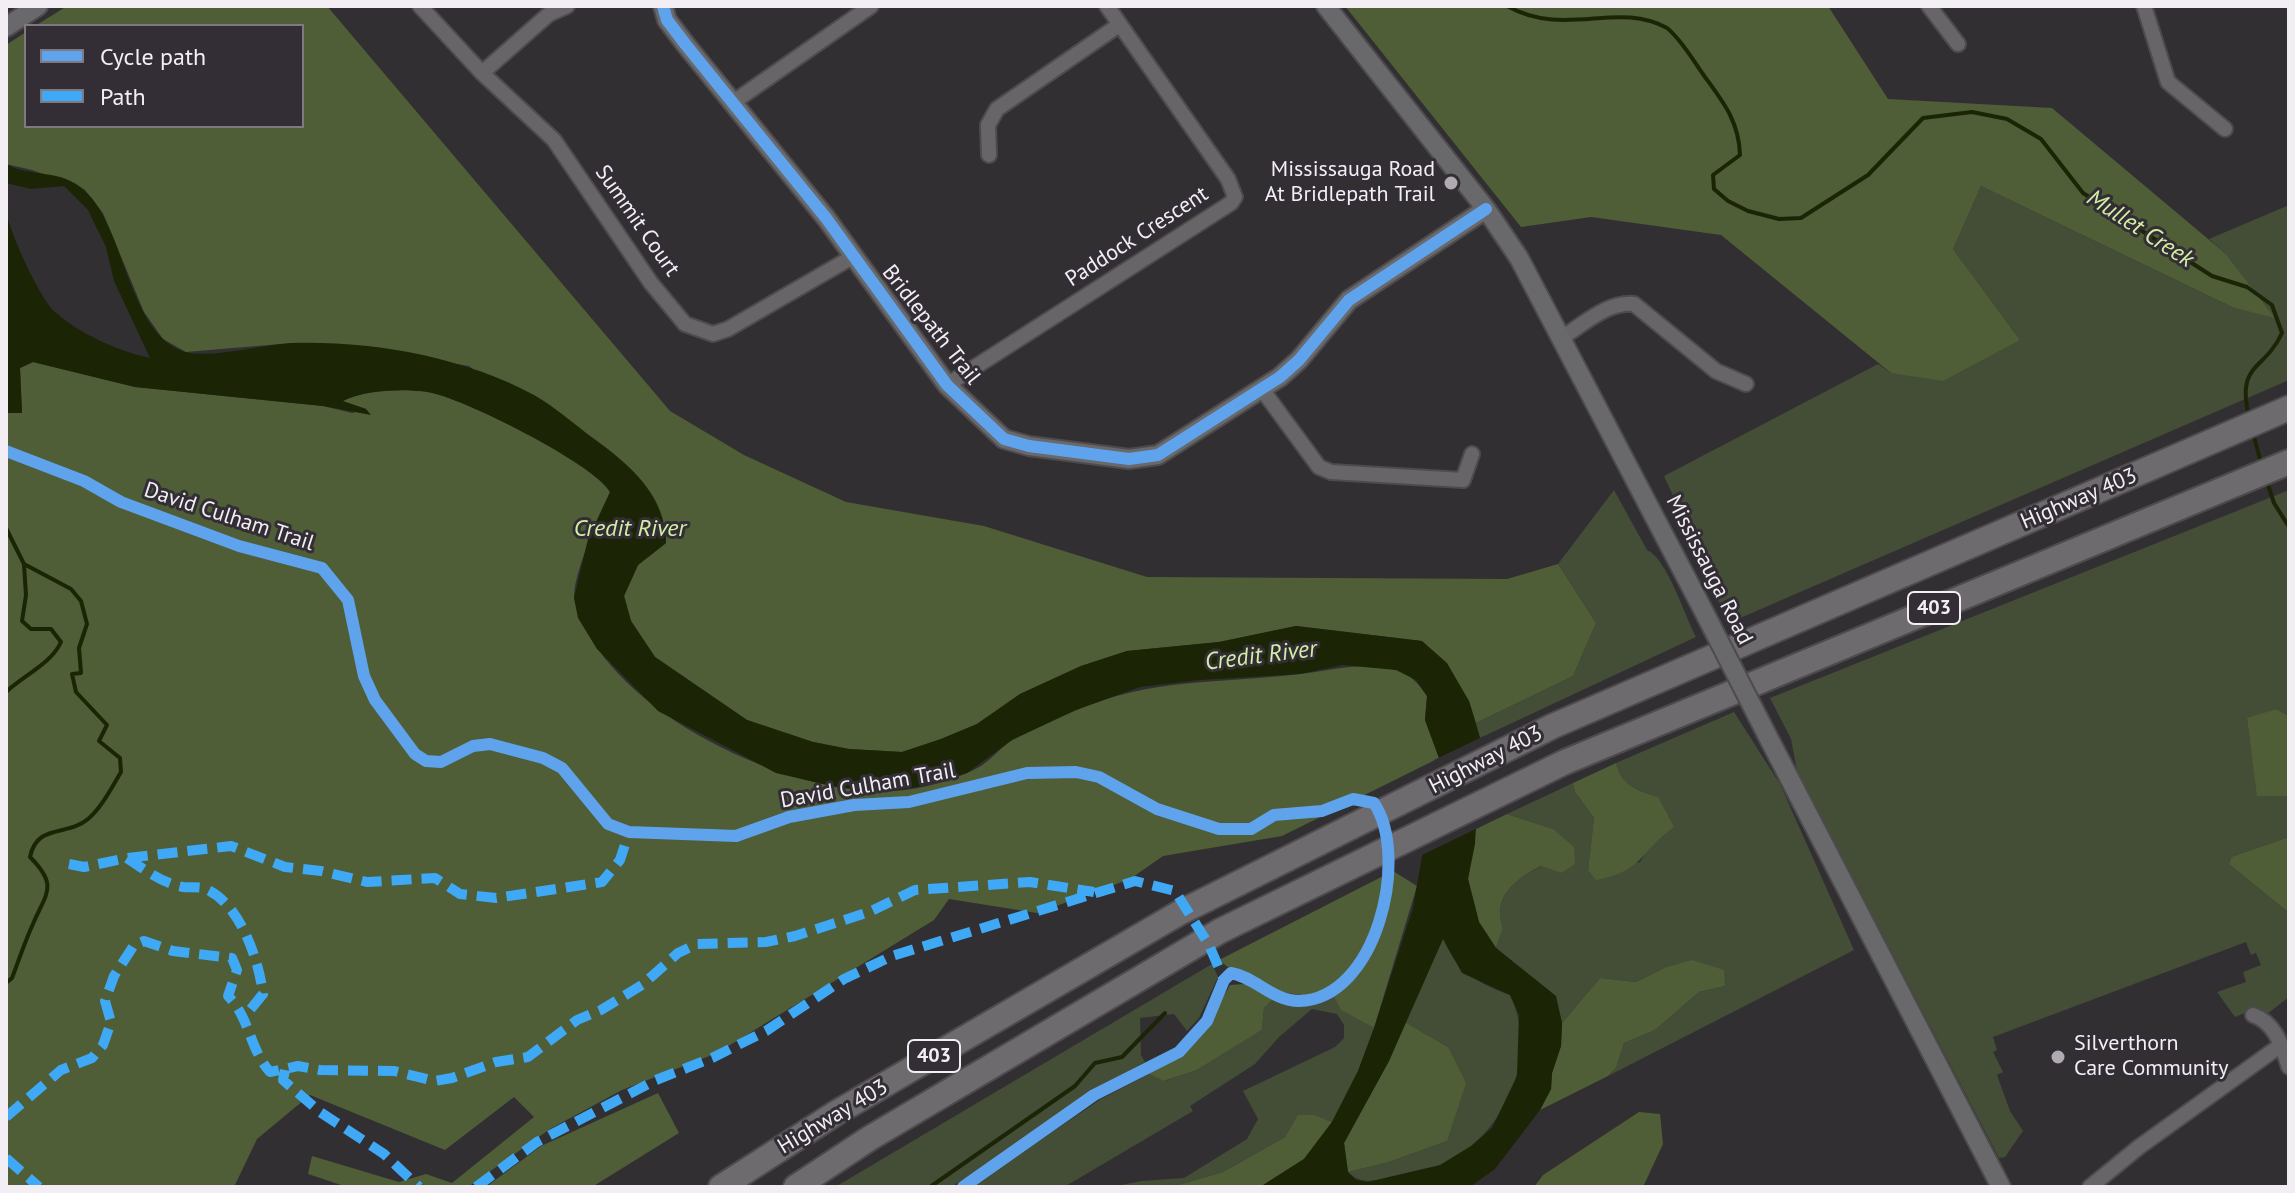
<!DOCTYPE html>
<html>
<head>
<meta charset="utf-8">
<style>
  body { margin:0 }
  #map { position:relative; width:2295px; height:1193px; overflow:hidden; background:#322f33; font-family:"PT Sans",sans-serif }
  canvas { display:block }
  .frame { position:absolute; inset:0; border:8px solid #f2eef4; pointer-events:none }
  .legend { position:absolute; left:24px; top:24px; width:280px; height:104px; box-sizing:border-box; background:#332d35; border:2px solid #7f7a81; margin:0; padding:10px 14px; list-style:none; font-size:24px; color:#f2eef4 }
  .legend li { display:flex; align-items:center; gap:16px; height:40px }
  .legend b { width:40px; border:2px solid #7f7a81 }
</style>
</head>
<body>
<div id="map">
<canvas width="2295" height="1193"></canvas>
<div class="frame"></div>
<ul class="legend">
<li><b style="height:10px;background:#60a3ed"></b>Cycle path</li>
<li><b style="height:10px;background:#3fa9f5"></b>Path</li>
</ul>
</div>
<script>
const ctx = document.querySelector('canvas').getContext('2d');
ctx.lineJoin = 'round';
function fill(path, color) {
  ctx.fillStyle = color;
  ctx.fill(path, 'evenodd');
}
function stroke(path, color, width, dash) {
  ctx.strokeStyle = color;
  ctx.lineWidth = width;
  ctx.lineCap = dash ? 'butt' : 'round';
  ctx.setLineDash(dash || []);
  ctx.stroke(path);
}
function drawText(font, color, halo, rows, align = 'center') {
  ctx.font = font + ' "PT Sans",sans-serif';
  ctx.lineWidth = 6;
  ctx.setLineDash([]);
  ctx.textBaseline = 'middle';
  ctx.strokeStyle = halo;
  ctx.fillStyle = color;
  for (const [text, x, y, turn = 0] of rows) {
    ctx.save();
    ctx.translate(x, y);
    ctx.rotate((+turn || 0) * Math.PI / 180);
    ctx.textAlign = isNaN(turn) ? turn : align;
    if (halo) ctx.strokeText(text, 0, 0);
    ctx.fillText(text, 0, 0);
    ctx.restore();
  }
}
const green = new Path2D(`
  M1981,186L2234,308L2274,317L2226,254L2209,239L2289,205V380L1731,622L1703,575V560L1664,476L1878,364L1891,373L2020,340L1953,249Z
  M1614,490L1647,550C1667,558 1685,617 1696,637L1480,738L1476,723L1573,676L1596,623L1558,564Z
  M2289,490V716L2276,709L2247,719L2258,796H2289V837L2231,857L2229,864L2289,913V997L2267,1014L2254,1009L2235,1017L2217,992L2246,982L2243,972L2261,965L2256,953L2251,955L2246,942L1993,1037L1997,1050L1993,1052L2003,1072L1997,1075L2010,1111L2023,1131L2005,1157L1999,1158L1797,771L1791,739L1770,698Z
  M1734,712L1780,784L1854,950L1608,1076L1616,1068L1624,1043L1655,1030L1699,992L1725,986L1664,968L1636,982L1600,978L1562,1023L1555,996L1496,948L1503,928C1491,896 1517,879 1542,866L1561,873L1553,829L1507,814L1573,783L1575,792L1594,818L1588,870L1640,862L1651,844L1658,797C1636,790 1622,786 1616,763Z
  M1443,938C1456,971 1477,983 1510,995C1540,1058 1504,1137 1441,1165C1429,1170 1413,1171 1399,1175C1380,1179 1363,1187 1348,1172L1389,1162L1447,1141L1448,1047L1405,1022Z
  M1212,964L1218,977L1199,1018L1187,1031L1174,1014L1140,1018L1141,1055L1145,1062L1101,1086L1048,1127L951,1187H835Z
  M1329,987L1342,1010L1374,1028L1358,1071L1332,1122L1315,1115L1298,1116L1285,1137L1223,1172L1171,1187H1112L1141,1181L1184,1178L1247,1139L1258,1119L1243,1091L1335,1047L1344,1038V1025L1337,1014L1312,1009L1279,1037L1255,1064L1190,1106L1193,1111L1064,1187H971L1101,1099L1149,1074L1165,1081L1197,1070L1262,1030L1264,1008L1281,992L1308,996Z`);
const forest = new Path2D(`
  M67,6H327L670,411L744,455L846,502L984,526L1147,577L1507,579L1558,564L1596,623L1573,676L1476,723L1469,701L1422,641L1296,626L1219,642L1127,651L1081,666L1020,694L977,724L941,739L902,752L849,749L813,742L747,720L655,657L631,621L624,596L638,565L666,543V528L469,366L340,345L292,343L186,352L163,339L144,312L103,213L84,189L32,170L6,164V45L26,32V126H302V26H35Z
  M1345,6H1828L1888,99L2052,108L2226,254L2275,318L2234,308L1981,186L1953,249L2020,340L1943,381L1891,373L1721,235L1591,217L1521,227Z
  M33,362L135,387L323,406L352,413L366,409L342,401C366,390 400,389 427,392C460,396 596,465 610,492C601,513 570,580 575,600C602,710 789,797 894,791C922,789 957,780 981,766C993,758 1002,746 1014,739C1033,729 1054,719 1074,711C1154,677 1218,684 1300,674C1332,670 1363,661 1396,670C1411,674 1419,685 1427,696L1425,720L1439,758L1282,836L1163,856L1130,879L1037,913L949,899L934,920L717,1053L622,1090L550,1129L468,1187H347L308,1174L312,1156L399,1182L426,1174L452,1183L534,1117L514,1097L445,1150L310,1095L257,1139L234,1187H6V412L22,413L20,368Z
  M2276,709L2289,716V796H2257L2247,718Z
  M1616,763C1622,786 1636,790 1658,797L1674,827C1638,853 1644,871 1596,880L1588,870L1594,818L1575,792L1573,783Z
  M1507,814L1553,829L1574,847L1575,864L1561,873L1541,866C1517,879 1491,896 1503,928L1496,948L1479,922L1468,879L1476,829Z
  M2289,837V913L2229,864L2231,857Z
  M1393,871L1417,886L1374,1028L1341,1010L1329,987L1308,996L1281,992L1264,1008L1262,1030L1197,1070L1164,1081L1149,1074L1211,1018L1230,985L1245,984L1249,974L1229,968L1219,960Z
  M1692,960L1724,970L1725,986L1699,992L1655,1030L1624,1043L1616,1068L1608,1076L1540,1110L1551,1089L1552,1073L1561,1046L1562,1023L1600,978L1636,982L1664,968Z
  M1405,1022L1448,1047L1466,1083L1447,1141L1389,1162L1348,1172L1344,1143L1389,1061Z
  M658,1093L679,1133L592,1187H486L541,1146Z
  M1639,1112L1660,1114L1663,1144L1643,1187H1534L1543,1175Z
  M1298,1115H1315L1332,1122L1304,1159L1260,1187H1171L1223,1172L1285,1137Z`);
const water = new Path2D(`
  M6,164C31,178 61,168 85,191C126,229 128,334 185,352C209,359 266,344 293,343C374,341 463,357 534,395C555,407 574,424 593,438C629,464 666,495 666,543L638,565L624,596L631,621L655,657L747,720L813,742L849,749L902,752L941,739L977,724L1020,694L1081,666L1127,651L1219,642L1296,626L1422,641L1447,663L1469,701L1480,738L1475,844L1468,879L1479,922L1496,948L1556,996L1562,1023L1561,1046L1552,1073L1551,1089L1540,1110L1495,1169L1470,1187H1260L1304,1159L1332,1122L1358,1071L1374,1028L1413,908L1439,758L1425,720L1427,696L1416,680L1396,670L1343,665L1300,674L1200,680L1140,687L1076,710L1012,740L967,773L918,787L893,791L840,788L776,773L658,711L597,649L578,618L574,598L588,539L610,492C595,464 461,397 428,392C402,388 366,390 343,401L366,409L371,415L323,406L135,387L33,362L20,368L22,413H7L6,211C10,233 39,297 55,312C80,334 118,351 150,358L114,281L106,247L88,210L64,186L31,189L6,183ZM1443,939L1462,973L1510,995L1519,1015L1517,1076L1492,1128L1471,1146L1440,1165L1368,1182L1356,1180L1348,1172L1344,1143L1389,1061Z`);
const pier = new Path2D(`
  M1484,736L1480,827L1418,857L1434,760Z`);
const stream = new Path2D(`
  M1507,6C1567,39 1616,0 1667,28C1682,40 1694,62 1705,77C1724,103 1739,122 1740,155L1713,175L1714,189L1728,201L1748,211L1779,219L1801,218L1868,175L1923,118L1972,112L2007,119L2041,139L2083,193L2212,276L2247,287L2272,305L2282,333C2264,372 2236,362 2249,417
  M2253,433L2261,463
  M2266,479L2274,503L2289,527
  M6,528L24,564L71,589L81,601L87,624L79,648L81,673L72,674L76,692L107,725L99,741L120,758L121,772C112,787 102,807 88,819C67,837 37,823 30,857C59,886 46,893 33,924C25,941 19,960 12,978L6,983
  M6,692C24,675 51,664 61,642L51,629H31L22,621L26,595L24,565
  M930,1187L1075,1086L1095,1063L1122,1057L1165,1013`);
const street = new Path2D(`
  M420,6L482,73L554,140L651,283L685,324L713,334L728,329L854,256
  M1929,6L1958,44
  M2144,6L2168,82L2225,129
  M482,73L549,14L567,6
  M735,101L871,6
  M989,155L988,125L997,109L1119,25
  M1563,337C1585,323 1607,302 1634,304L1716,371L1746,384
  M947,385L1231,203L1235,197L1228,179L1107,6
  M1261,388L1319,467L1331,472L1463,480L1472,454
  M2253,1015C2276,1023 2282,1047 2289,1067
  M2090,1187L2139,1147L2281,1045`);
const secondary = new Path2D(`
  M663,6L667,20L686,45L826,218L947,385L1004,439L1029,446L1129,459L1158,455L1280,377L1299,360L1349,300L1486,209
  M1326,6L1486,209L1519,258L1701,606
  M6,27L38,6
  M1766,733L2001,1187`);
const highway = new Path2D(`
  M721,1187L836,1113L1181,912L1553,726L2289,408
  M796,1187L870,1138L1220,931L1565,762L2289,462`);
const secondaryBridge = new Path2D(`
  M1701,606L1766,733`);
const quiet = new Path2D(`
  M127,858C145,870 162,883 183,887C191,888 202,886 208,890C241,906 259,961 263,994L245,1016
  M69,864L84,867L127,858L231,846L285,867L321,871L367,882L435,878L460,894L496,898L602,882L620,860L629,832
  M285,1070L283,1080L320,1112L384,1154L419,1187
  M6,1117L61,1070L92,1058L103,1045L111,1022L105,1001L114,976L134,945L144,941L173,951L232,958L237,970L228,996C250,1018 249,1048 270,1072L298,1066L320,1070L394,1071L435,1081L452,1078L496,1062L528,1057L577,1020L601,1010L642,985L678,953L697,944L766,942L795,936L869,912L915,890L1030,882L1094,892
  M6,1158L39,1187
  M476,1187L537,1142L656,1080L712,1058L766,1031L844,979L892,956L1135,881L1175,891L1209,945L1224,980`);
const cycleway = new Path2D(`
  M663,6L667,20L686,45L826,218L947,385L1004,439L1029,446L1129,459L1158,455L1280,377L1299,360L1349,300L1486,209
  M6,451L84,481L121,502L239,546L322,568L348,600L364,676L375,700L415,754L426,761L441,762L473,746L490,744L543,758L562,768L608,824L629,832L736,836L789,817L854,805L909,802L1027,773L1076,772L1099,777L1157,809L1219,829H1251L1274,815L1322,811L1353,799L1374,803C1410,857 1377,999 1299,1001C1273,1001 1255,977 1231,973L1224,980L1207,1021L1179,1052L1094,1095L963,1187`);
const markers = [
  [1451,183,8,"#afabb0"],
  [2058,1057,8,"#afabb0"]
];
const shields = [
  [1934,608,52],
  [934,1056,52]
];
const shieldNames = [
  ["403",1934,608],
  ["403",934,1056]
];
const poiNames = [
  ["Mississauga Road",1435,170],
  ["At Bridlepath Trail",1435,195],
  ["Silverthorn",2074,1044,"left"],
  ["Care Community",2074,1069,"left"]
];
const streetNames = [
  ["Summit Court",637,221,55],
  ["Paddock Crescent",1137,237,-33],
  ["Bridlepath Trail",931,325,52],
  ["Highway 403",2079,499,-23],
  ["David Culham Trail",229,517,18],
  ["Mississauga Road",1709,570,63],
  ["Highway 403",1486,760,-27],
  ["David Culham Trail",868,786,-10],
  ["Highway 403",833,1117,-31]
];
const waterNames = [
  ["Mullet Creek",2140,229,33],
  ["Credit River",630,529],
  ["Credit River",1261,656,-7]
];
fill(green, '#444d36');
fill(forest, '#4f5e36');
fill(water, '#1b2506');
fill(pier, '#322f33');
stroke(stream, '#1b2506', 4);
stroke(street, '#4d4b4d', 18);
stroke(secondary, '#4d4b4d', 22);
stroke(highway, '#4d4b4d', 28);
stroke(street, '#676568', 14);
stroke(secondary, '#69686a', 18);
stroke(highway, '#6e6b6e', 24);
stroke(secondaryBridge, '#4d4b4d', 22, []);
stroke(secondaryBridge, '#69686a', 18);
stroke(quiet, '#3fa9f5', 10, [20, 10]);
stroke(cycleway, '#60a3ed', 12);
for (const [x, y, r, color] of markers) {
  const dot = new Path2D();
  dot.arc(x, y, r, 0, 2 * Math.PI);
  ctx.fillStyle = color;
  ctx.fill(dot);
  stroke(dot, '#332d35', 3);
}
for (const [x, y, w] of shields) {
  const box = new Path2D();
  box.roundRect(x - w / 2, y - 16, w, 32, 6);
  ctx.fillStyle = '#332d35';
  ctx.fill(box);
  stroke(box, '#f2eef4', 2);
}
drawText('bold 20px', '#f2eef4', null, shieldNames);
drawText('22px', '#f2eef4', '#332d35', poiNames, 'right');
drawText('22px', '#f2eef4', '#332d35', streetNames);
drawText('italic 24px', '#d2efa4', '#332d35', waterNames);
</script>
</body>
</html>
